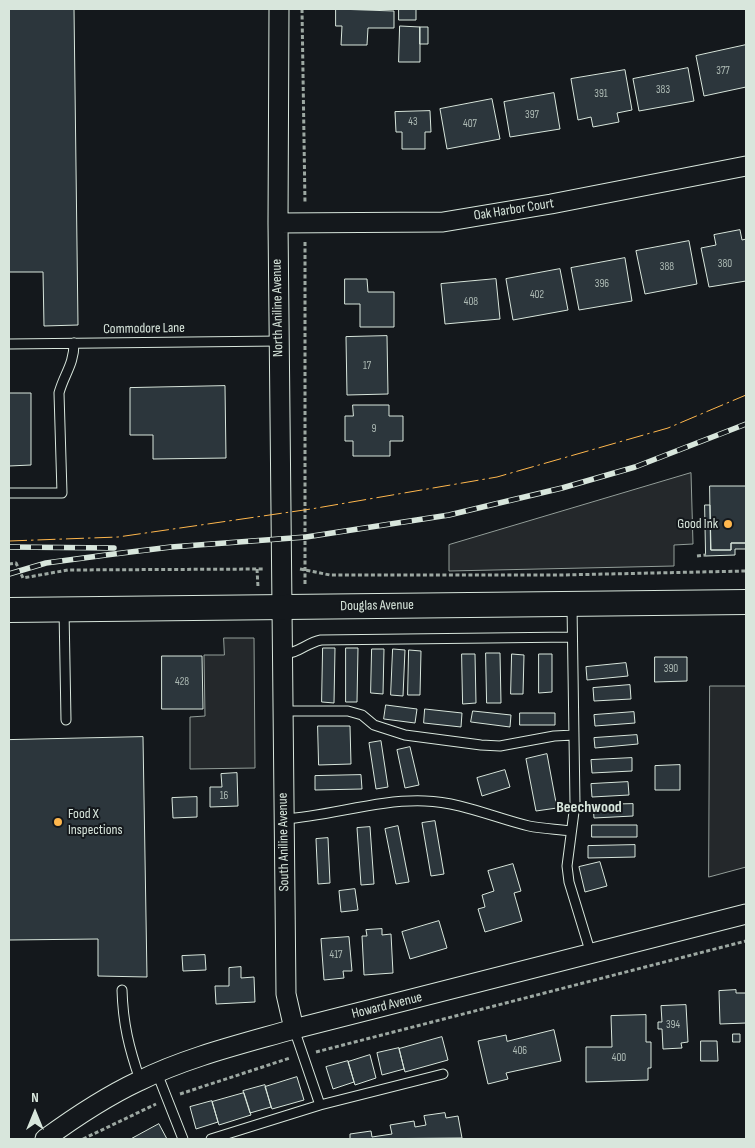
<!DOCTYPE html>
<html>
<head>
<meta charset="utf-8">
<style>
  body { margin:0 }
  #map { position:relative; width:755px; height:1148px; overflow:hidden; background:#14181c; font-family:"Sofia Sans Condensed",sans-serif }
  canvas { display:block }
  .frame { position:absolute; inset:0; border:10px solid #d8e6dc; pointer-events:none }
  .north { position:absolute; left:10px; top:1088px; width:50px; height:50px; -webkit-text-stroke:4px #14181c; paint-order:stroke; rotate:0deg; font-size:14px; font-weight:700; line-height:20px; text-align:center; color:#d8e6dc }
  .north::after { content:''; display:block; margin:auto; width:18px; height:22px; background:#d8e6dc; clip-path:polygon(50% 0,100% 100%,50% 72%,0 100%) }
</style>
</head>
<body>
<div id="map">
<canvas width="755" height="1148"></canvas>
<div class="frame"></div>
<div class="north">N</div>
</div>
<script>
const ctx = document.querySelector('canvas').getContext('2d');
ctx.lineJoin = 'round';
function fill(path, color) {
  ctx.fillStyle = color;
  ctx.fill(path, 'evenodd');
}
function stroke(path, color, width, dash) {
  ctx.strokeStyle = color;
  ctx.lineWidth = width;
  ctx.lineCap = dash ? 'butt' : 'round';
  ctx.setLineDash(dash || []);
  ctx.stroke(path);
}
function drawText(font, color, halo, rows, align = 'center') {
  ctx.font = font + ' "Sofia Sans Condensed",sans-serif';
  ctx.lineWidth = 4;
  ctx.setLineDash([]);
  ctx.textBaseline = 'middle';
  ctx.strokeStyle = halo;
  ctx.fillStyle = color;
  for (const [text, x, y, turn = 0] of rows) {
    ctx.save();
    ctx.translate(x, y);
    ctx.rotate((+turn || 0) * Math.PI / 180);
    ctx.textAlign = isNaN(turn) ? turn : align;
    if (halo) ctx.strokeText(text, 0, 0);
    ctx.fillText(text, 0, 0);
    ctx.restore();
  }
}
const parking = new Path2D(`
  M691,473L693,544L674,545V566L449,571V545Z
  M224,638H254L255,768L190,769V717L205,716L204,655H224Z
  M710,686H746V867L709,877Z`);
const building = new Path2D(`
  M9,9H74L78,325L44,326L43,272H9Z
  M336,9L394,11V28H368L367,45H341L342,26H336Z
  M399,9H416V20H399Z
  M400,26L420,27V62H399Z
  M420,27H428V44H420Z
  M746,45V87L704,96L696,56Z
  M688,68L694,101L639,111L633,79Z
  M625,70L632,110L617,113L619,122L593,127L591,117L578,120L571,79Z
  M554,93L560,129L510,137L504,102Z
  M492,99L500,139L447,149L440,109Z
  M430,111L431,132H425V149H402V132H396L395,112Z
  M740,230L742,240L746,239V281L709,287L701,248L716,245L714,235Z
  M689,241L697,284L645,294L636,251Z
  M625,258L632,301L579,310L571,268Z
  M560,269L568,310L513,320L506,279Z
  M345,279H367L368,292H394V327H360V304H345Z
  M496,279L500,319L445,324L441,284Z
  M387,336L388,394L347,395L346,337Z
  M225,386L226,458L153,459V435H130V388Z
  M9,393H31V465L9,466Z
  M353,405H389V416H403V441H390V456H353V441H345V416H353Z
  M710,486H746V543H731V550H711Z
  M705,505H710L711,550H731V543H746V549H735V555L706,556Z
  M323,648H335L334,703L322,702Z
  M346,648H358L357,702H346Z
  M372,649H384L383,694L371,693Z
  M393,649L405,650L403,696L391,695Z
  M409,650L421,651L420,695H408Z
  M486,653H500L501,703H487Z
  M462,654H475L476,703L463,704Z
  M512,654L524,655L523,694H511Z
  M539,654H552V692L539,693Z
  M162,656H202L203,709H162Z
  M655,657H687V681L655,682Z
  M626,663L628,676L587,680L586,667Z
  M630,685L631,699L594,701L593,688Z
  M386,705L417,709L415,723L384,719Z
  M425,709L462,713L461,727L424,723Z
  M473,711L511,715L510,727L471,722Z
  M634,712L635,723L595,726L594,715Z
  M520,713H555V725H520Z
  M318,726H350L351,764L319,765Z
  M637,735L638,744L595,748L594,738Z
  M143,737L147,977L98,976V939L9,940V740Z
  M381,741L388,787L376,789L369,743Z
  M410,747L419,785L405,788L397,750Z
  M547,754L557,808L536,811L526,759Z
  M632,758V771L592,773L591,760Z
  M680,765V790H655V766Z
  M505,770L510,787L482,796L477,778Z
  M237,773L238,806L210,807V787H222L221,774Z
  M361,775L362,789L315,790V776Z
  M628,782L629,795L592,797L591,784Z
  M197,797V817L173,818L172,798Z
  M633,804V816L594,818L593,805Z
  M435,821L444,874L431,876L422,823Z
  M592,825H637V837H592Z
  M398,826L409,882L396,884L385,829Z
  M370,827L374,884L361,885L357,828Z
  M328,838L330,883L318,884L316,839Z
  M635,845V857L588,858V846Z
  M600,862L607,886L585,892L579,867Z
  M513,864L521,891L514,893L522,921L485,932L478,909L485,907L482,895L494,891L488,871Z
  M355,889L358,910L341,912L339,891Z
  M439,921L447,948L410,959L402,932Z
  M382,929V935L391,934L393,973L364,975L362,936H367L366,930Z
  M349,937L352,971H343L344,978L324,980L321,939Z
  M205,955L206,970L183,971L182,956Z
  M241,967V978L254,977L255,1002L216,1004L215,986H229V968Z
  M736,990V993H746V1023L720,1024L719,991Z
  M686,1005L688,1042L681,1043L682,1048L663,1049L662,1029H658V1022H662L661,1006Z
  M646,1015V1042H651V1068H648V1080L586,1082V1047H612L611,1016Z
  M554,1030L561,1061L506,1073L508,1079L488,1084L478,1041L506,1035L507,1041Z
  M733,1034H740V1042H733Z
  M442,1037L448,1060L405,1072L399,1049Z
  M701,1041H717L718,1061H701Z
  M399,1048L404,1069L382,1075L377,1053Z
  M370,1055L376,1078L355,1085L348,1062Z
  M348,1061L354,1082L333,1089L326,1067Z
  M297,1077L304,1100L272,1109L265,1087Z
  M265,1085L271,1107L250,1113L243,1091Z
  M244,1093L251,1115L219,1125L212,1102Z
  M212,1101L218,1122L196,1129L190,1107Z
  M445,1113L446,1118L458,1116L462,1138L350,1139V1134L371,1131L372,1137L392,1134L390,1125L414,1121L415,1127L426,1125L424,1116Z
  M159,1124L167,1139H131Z`);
const path = new Path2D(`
  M302,9L305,204
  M305,242V586
  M697,556L706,555
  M9,564L16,563L23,578L68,570L264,569
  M257,569L258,587
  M300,569L330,575H561L746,571
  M316,1052L746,941
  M180,1094L290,1058
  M83,1139L156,1104`);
const service = new Path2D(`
  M9,344L279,341
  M9,493H62L59,393C64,374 74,365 74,343
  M572,606L575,804L567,866L569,882L591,954
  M64,610L66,720
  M282,654C298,654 306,643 321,640L572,637
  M283,711H348L362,715L374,725L405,735L481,745L500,746L554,736L574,735
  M284,819C331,816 378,799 425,801C461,802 495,818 529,826C543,829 558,829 571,831
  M122,990C123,1024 129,1048 140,1080
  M294,1029L320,1105
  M157,1073L183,1139
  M211,1139L320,1105L443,1074`);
const minor = new Path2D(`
  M279,9L278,223L286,994L294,1029
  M278,223L443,222L551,204L746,166
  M45,1139C75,1117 105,1097 139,1081C187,1057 242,1044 294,1029L746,914`);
const tertiary = new Path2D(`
  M9,610L746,602`);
const rail = new Path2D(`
  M9,547L114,548
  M9,574L46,563L106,555L171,547L306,537L449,515L562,488L635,467L746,424`);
const power = new Path2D(`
  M9,541L118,537L311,509L497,477L668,428L746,395`);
const markers = [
  [728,524,5,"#ffb74d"],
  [58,822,5,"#ffb74d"]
];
const numberNames = [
  ["377",723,71],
  ["383",663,90],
  ["391",601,94],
  ["397",532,115],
  ["43",413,122],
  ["407",470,124],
  ["380",725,264],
  ["388",667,267],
  ["396",602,284],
  ["402",537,295],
  ["408",471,302],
  ["17",367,366],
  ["9",374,429],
  ["390",671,669],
  ["428",182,682],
  ["16",224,796],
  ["417",336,955],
  ["394",673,1025],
  ["406",520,1051],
  ["400",619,1058]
];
const streetNames = [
  ["Oak Harbor Court",514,210,-9],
  ["North Aniline Avenue",278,308,-91],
  ["Commodore Lane",144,329,-1],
  ["Douglas Avenue",377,606,-1],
  ["South Aniline Avenue",284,842,-91],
  ["Howard Avenue",387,1006,-14]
];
const poiNames = [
  ["Good Ink",718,524],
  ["Food X",68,814,"left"],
  ["Inspections",68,830,"left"]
];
const quarterNames = [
  ["Beechwood",589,808]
];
fill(parking, '#24282b');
stroke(parking, '#939e99', 1);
fill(building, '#2c363c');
stroke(building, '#d8e6dc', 1);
stroke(service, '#d8e6dc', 11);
stroke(minor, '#d8e6dc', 21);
stroke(tertiary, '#d8e6dc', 26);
stroke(path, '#9da8a2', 3, [4, 2.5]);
stroke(service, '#14181c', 9);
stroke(minor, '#14181c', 19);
stroke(tertiary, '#14181c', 24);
stroke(rail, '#d8e6dc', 5.5);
stroke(rail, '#14181c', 4, [11]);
stroke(power, '#ffb74d', 1, [18, 4, 2.5, 4]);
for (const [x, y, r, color] of markers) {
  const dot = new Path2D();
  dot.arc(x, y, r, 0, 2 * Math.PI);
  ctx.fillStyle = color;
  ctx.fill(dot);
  stroke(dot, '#14181c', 2);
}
drawText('11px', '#adbab4', null, numberNames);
drawText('14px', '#d8e6dc', '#14181c', streetNames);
drawText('14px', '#d8e6dc', '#14181c', poiNames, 'right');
drawText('bold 16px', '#d8e6dc', '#14181c', quarterNames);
</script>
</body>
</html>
